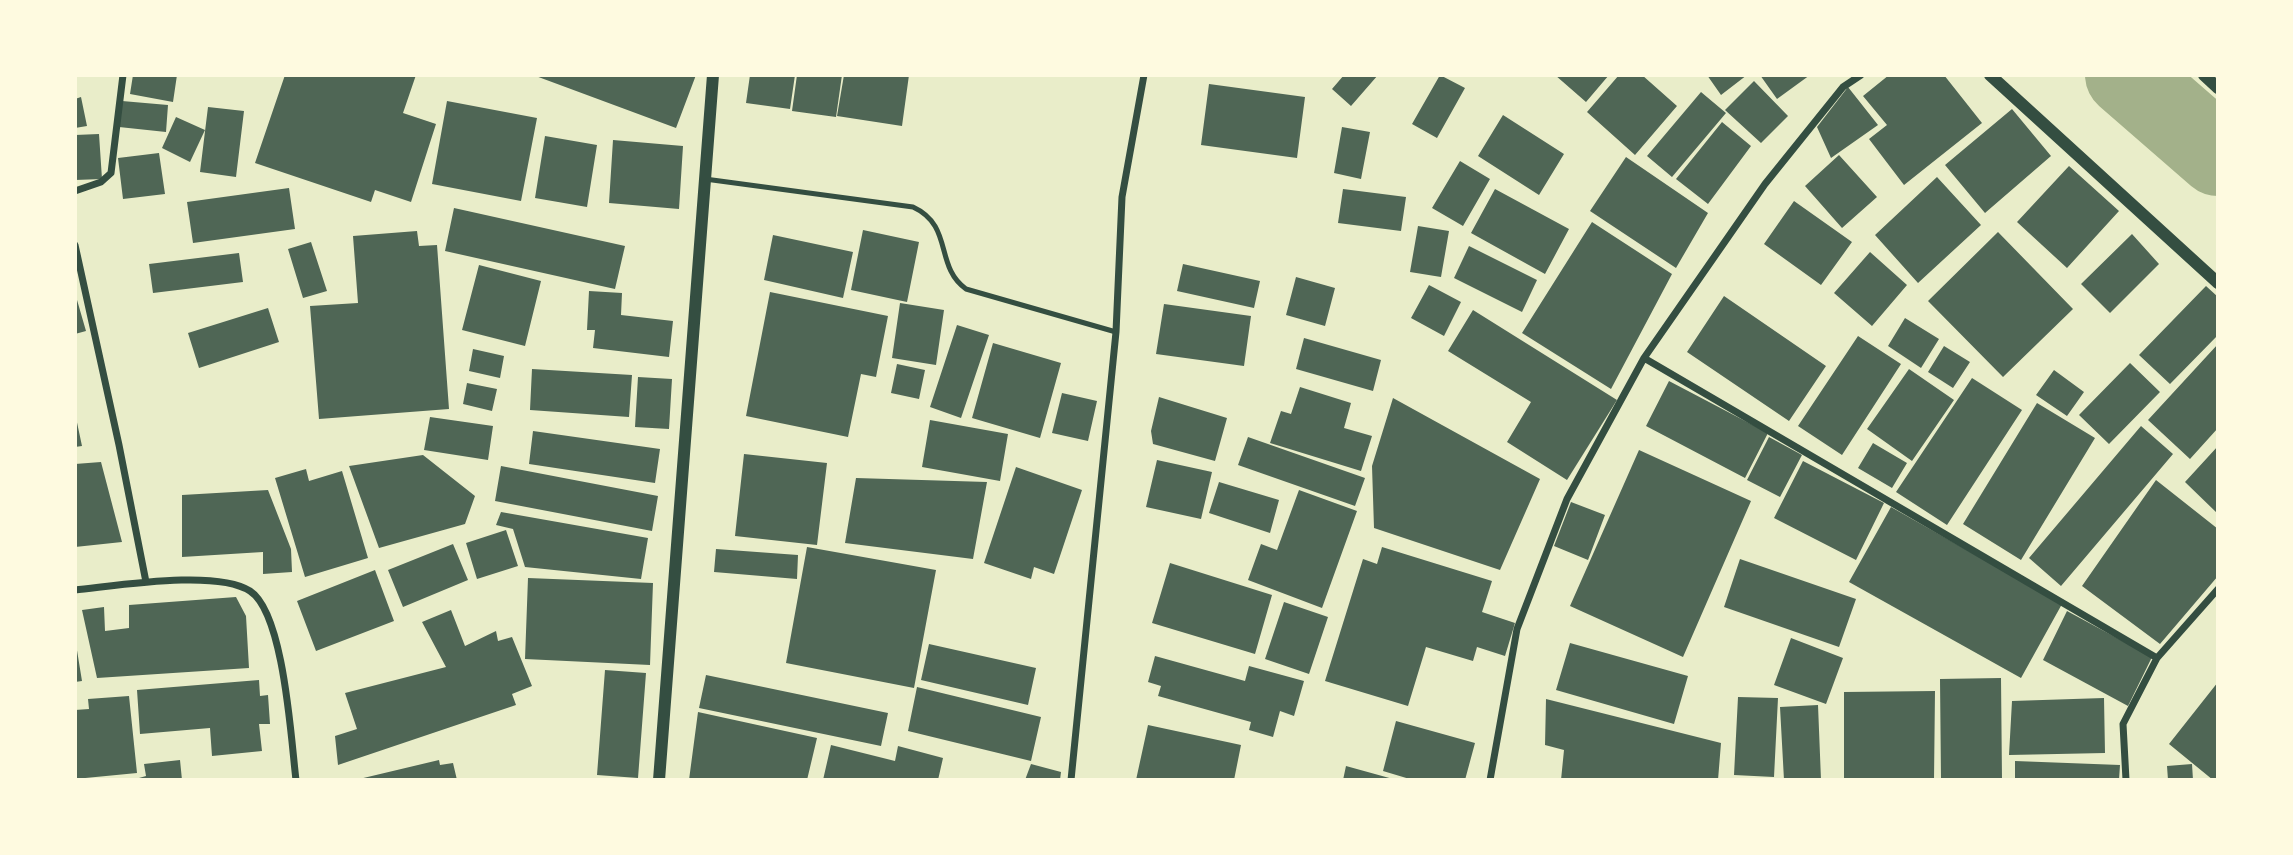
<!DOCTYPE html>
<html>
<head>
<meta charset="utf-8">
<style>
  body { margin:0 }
  #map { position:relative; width:2293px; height:855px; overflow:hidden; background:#e9edc9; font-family:Inter,sans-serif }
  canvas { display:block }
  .frame { position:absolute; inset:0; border:77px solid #fefae0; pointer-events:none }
</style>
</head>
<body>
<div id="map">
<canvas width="2293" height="855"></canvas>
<div class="frame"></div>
</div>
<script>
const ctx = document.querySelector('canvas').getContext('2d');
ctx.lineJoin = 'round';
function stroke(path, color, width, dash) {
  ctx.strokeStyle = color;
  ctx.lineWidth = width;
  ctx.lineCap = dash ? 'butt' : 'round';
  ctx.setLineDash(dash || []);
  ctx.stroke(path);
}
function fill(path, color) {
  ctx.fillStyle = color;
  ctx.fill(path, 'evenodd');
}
const river = new Path2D(`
  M2126,75L2218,155`);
const building = new Path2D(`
  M133,75H177L173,102L130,94Z
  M285,75H416L403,113L436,124L411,202L375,190L371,202L255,163Z
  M533,75H696L676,128Z
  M750,75H795L790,109L746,103Z
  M797,75H842L836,117L792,111Z
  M844,75H909L902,126L837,116Z
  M1344,75H1378L1351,106L1332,89Z
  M1440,75L1465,88L1437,138L1412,124Z
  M1555,75H1609L1586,102Z
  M1619,75H1642L1677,106L1635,155L1587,112Z
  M1707,75H1747L1721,95Z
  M1760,75H1810L1777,99Z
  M1889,75H1944L1982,123L1904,185L1869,139L1887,125L1863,96Z
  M1754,81L1788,116L1761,143L1725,110Z
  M1209,84L1305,97L1297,158L1201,145Z
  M1848,87L1878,125L1831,158L1817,127Z
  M1701,92L1726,113L1672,177L1647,156Z
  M81,97L87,126L75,128V99Z
  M122,101L168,105L166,132L119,127Z
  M447,101L537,118L521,201L432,184Z
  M208,107L244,111L236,177L200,172Z
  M2012,109L2051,156L1985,213L1945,165Z
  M1503,115L1564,154L1539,195L1478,156Z
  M176,117L205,130L190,162L162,148Z
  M1722,122L1751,146L1708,204L1676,179Z
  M1342,127L1370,132L1361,179L1334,173Z
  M99,134L102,179L75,180V135Z
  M545,136L597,145L587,207L535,198Z
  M613,140L683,146L679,209L609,203Z
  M159,153L165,194L123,199L118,158Z
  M1839,155L1877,197L1842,228L1805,186Z
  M1626,157L1708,213L1676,268L1590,211Z
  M1460,161L1490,179L1463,226L1432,208Z
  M2069,166L2119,211L2067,268L2017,222Z
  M1937,177L1981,225L1918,283L1875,235Z
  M289,188L295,229L193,243L187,202Z
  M1343,189L1406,197L1401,231L1338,223Z
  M1495,189L1569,229L1545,274L1471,233Z
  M1794,201L1852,242L1821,285L1764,244Z
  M454,208L625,246L615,289L445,251Z
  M1592,222L1672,274L1611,389L1522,333Z
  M1418,226L1449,231L1441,277L1410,272Z
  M863,230L919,242L907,302L851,290Z
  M417,231L419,246L437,245L449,409L319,419L310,306L358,303L353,236Z
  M1998,232L2073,309L2003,377L1928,301Z
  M2132,234L2159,264L2110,313L2081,284Z
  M773,235L853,252L843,298L764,280Z
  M311,242L327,291L303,298L288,249Z
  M1469,246L1537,280L1522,312L1454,278Z
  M1870,252L1907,285L1872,326L1834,293Z
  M239,253L243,282L153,293L149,264Z
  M1183,264L1260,281L1254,308L1177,291Z
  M479,265L541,281L525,346L462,330Z
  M1296,277L1335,288L1325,326L1286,315Z
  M1429,285L1461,302L1444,336L1411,318Z
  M2206,286L2218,297V335L2170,384L2139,355Z
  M589,291L622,293L621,315L673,321L669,357L593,348L595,330H587Z
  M770,292L888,316L876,377L861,374L848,437L746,416Z
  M75,293L86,331L75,334Z
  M1724,296L1826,366L1789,421L1687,352Z
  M900,303L944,310L936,365L892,358Z
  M1164,304L1251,316L1244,366L1156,354Z
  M268,308L279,342L199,368L188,333Z
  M1473,310L1617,400L1567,480L1507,442L1531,402L1448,351Z
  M1905,318L1939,339L1921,368L1888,346Z
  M957,325L989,335L961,418L930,407Z
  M1858,336L1901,364L1842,455L1798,426Z
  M1304,338L1381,360L1373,391L1296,369Z
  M993,343L1061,363L1040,438L972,418Z
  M2218,344V428L2190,459L2148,420Z
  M1944,346L1970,362L1953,388L1928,372Z
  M473,349L504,356L500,378L469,371Z
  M2130,363L2160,392L2109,444L2079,415Z
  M897,364L925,370L919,399L891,393Z
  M532,369L632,375L629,417L530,410Z
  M1909,369L1954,400L1912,461L1867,429Z
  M2054,370L2084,392L2067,416L2036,395Z
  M638,377L672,379L669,429L635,427Z
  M1972,378L2022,410L1947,525L1896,492Z
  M1669,381L1768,433L1745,478L1646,426Z
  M467,383L497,389L492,411L463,404Z
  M1300,387L1351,403L1344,428L1372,436L1361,471L1270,443L1281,411L1291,414Z
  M1062,393L1097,401L1088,441L1052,433Z
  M1159,397L1227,418L1215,461L1153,444L1151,431Z
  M1393,398L1540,479L1500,570L1374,528L1372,466Z
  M2037,403L2095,438L2021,560L1963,524Z
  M75,413L82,446L75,447Z
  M430,417L493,426L488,460L424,450Z
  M930,420L1008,434L1000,481L922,467Z
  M2141,426L2173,454L2061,586L2029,558Z
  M533,431L660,449L655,483L529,464Z
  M1248,437L1365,478L1355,506L1238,465Z
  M1769,437L1802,455L1780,497L1747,480Z
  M1873,443L1907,463L1892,488L1858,468Z
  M2218,446V514L2185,482Z
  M1639,450L1751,501L1683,657L1570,606Z
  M744,454L827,463L817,545L735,536Z
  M423,455L475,496L465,524L379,548L349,466Z
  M1157,460L1212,472L1201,519L1146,507Z
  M1803,461L1884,503L1856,560L1774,518Z
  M101,462L122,542L75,547V464Z
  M501,466L658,496L652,531L495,501Z
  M1016,467L1082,490L1054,574L1034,567L1031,579L984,563Z
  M306,469L309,481L342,471L368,558L305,577L275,478Z
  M856,478L987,482L973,559L845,543Z
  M2156,480L2218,529V576L2160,644L2082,586Z
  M1219,482L1279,500L1270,533L1209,513Z
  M268,490L291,549L292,572L263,574V552L182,557V495Z
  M1299,490L1357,511L1322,608L1248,580L1261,544L1277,550Z
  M1571,502L1605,515L1588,560L1554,546Z
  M1891,507L2062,604L2021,678L1849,582Z
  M501,512L648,538L641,579L525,567L513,529L496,525Z
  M506,530L518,566L477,579L466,543Z
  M453,544L468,580L403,607L388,570Z
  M807,547L936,570L914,688L786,663Z
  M1382,547L1492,581L1482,612L1515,623L1505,656L1477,647L1473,661L1426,647L1408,706L1325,681L1363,559L1377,564Z
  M716,549L798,555L797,579L714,572Z
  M1740,559L1856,599L1839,647L1724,607Z
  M1170,563L1272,595L1255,654L1152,623Z
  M375,570L394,621L316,651L297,601Z
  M528,578L653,583L650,665L525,659Z
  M236,597L246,616L249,668L97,678L82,610L104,607L105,631L129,628V605Z
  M1284,602L1328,617L1309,674L1265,659Z
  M451,610L465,646L496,631L498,641L512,637L532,686L512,694L516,705L338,765L335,736L357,729L345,693L446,667L422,622Z
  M2067,611L2152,657L2128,706L2043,660Z
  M75,638L82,681L75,682Z
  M1791,638L1843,658L1826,704L1774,685Z
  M1570,643L1688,676L1674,724L1556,690Z
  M929,644L1036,668L1028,705L921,680Z
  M1155,656L1245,681L1249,666L1304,681L1294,716L1280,711L1273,737L1249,730L1251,722L1158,696L1161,686L1148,682Z
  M605,670L646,673L638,778L597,775Z
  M706,675L888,713L881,746L699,708Z
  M2001,678L2002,780H1941L1940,679Z
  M259,680L260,696L268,695L270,724H259L262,751L212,756L210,728L140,734L137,690Z
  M2218,682V780H2213L2169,744Z
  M917,687L1041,717L1031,761L908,731Z
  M1935,691L1934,780H1844V692Z
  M129,696L137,773L75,779V710L89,709L88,699Z
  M1738,697L1778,698L1774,777L1734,775Z
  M2104,698L2105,753L2009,755L2012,701Z
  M1546,699L1721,743L1718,780H1561L1564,750L1545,745Z
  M1818,705L1821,780H1784L1780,707Z
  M698,712L817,738L807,780H689Z
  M1396,721L1475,743L1465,780H1413L1383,771Z
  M1148,725L1241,745L1234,780H1136Z
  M831,745L895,761L898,746L943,758L938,780H823Z
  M180,760L182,780H132L146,776L144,764Z
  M439,760L440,765L453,763L457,780H355Z
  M2015,761L2120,765L2119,780H2015Z
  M1031,764L1061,772L1060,780H1025Z
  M2192,764L2193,780H2168L2167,766Z
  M1346,766L1393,779V780H1343Z`);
const service = new Path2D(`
  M705,179L913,207C954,226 934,266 966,289L1116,332`);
const minor = new Path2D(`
  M75,191L101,182L111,173L123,75
  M75,245L119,445L146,582
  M1644,358L2157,658
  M75,590C116,586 216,569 250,591C284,613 291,739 296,780
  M1071,780L1116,332L1122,197L1144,75
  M1490,780L1517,629L1567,499L1644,358L1765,184L1843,87L1861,75
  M2126,780L2123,724L2157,658L2218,589`);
const tertiary = new Path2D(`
  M1990,75L2218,283
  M2204,75L2218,88
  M659,780L713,75`);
stroke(river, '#a3b18a', 82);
fill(building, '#4f6655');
stroke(service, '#344e41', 5);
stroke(minor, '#344e41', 7);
stroke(tertiary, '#344e41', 12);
</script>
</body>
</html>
